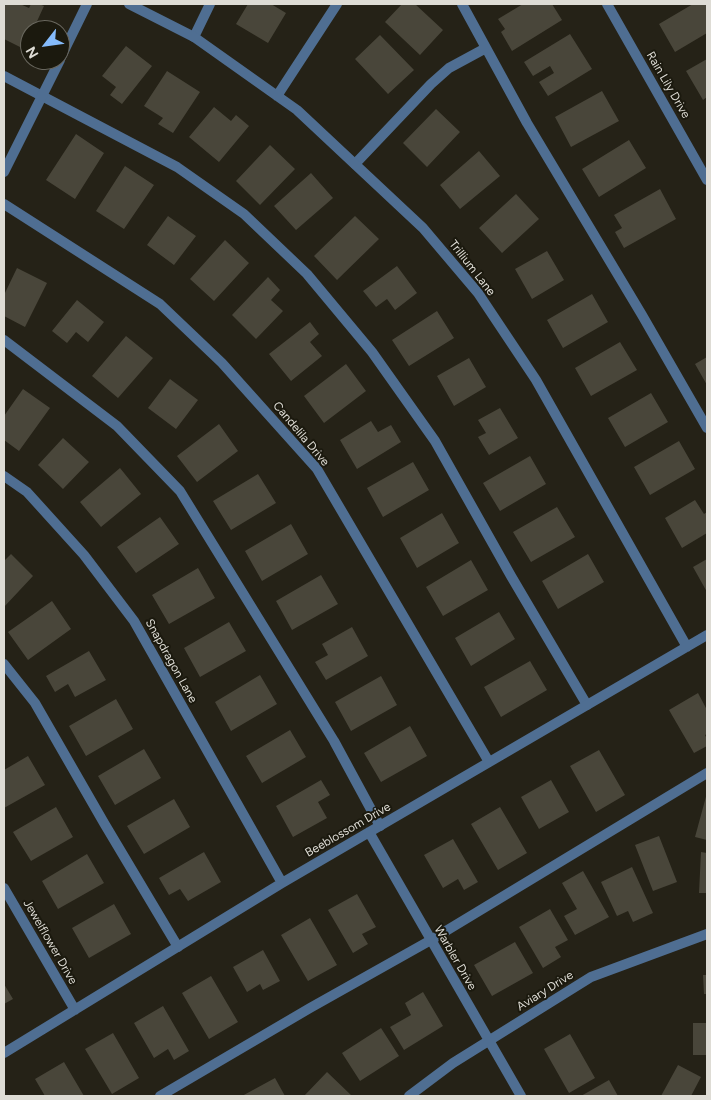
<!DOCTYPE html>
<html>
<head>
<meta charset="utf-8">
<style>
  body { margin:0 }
  #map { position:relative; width:711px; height:1100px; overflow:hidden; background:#252217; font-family:Figtree,sans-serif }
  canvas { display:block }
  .frame { position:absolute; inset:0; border:5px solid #dedcd5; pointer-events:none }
  .north { position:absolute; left:20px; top:20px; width:50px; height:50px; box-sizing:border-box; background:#1b190e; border:1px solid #69675e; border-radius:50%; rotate:240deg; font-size:14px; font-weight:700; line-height:20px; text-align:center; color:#dedcd5 }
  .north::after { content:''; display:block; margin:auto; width:18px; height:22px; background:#85bbfb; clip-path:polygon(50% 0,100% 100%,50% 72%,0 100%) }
</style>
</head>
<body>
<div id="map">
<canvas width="711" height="1100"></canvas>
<div class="frame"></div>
<div class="north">N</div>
</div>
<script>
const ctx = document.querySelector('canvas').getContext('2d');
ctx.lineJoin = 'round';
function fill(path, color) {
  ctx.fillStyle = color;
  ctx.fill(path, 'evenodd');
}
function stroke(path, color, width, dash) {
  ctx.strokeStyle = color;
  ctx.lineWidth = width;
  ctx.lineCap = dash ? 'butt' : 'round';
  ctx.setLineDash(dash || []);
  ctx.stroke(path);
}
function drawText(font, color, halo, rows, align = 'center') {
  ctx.font = font + ' Figtree,sans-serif';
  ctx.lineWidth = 4;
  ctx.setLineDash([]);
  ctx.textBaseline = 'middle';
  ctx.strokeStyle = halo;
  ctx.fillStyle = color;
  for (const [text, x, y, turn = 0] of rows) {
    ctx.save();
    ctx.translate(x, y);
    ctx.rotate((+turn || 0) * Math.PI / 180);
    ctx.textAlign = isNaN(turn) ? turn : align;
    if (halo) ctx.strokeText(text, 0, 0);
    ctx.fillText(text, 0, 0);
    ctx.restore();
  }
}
const building = new Path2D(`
  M4,4H20L29,8L31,4H39L44,6L33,30H30V36L24,49L4,39Z
  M248,4H271L286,13L268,43L236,24Z
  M402,4H415L443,30L420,55L385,22Z
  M523,4H552L562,20L512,51L501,32L505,29L498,19Z
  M693,4H706L707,6V33L675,52L659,24Z
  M570,34L592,69L548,96L539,82L554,73L550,66L533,76L524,62Z
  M380,35L414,70L388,94L355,59Z
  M126,46L152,66L122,104L110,95L116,87L102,76Z
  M707,59V97L703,100L686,71Z
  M167,71L200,92L173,133L158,124L163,118L144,106Z
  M602,91L619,121L571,147L555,117Z
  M214,107L231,121L236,115L249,126L219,162L189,137Z
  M436,109L460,132L427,167L403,143Z
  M76,134L104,153L75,199L46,180Z
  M629,140L646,168L599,197L582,169Z
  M270,145L295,169L260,205L236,181Z
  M479,151L500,176L460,209L440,185Z
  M125,166L154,185L124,229L96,211Z
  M311,173L333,198L296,230L274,206Z
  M660,189L676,219L624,248L615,232L622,228L614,215Z
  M516,194L539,219L502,253L479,228Z
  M168,216L196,236L174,265L147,245Z
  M355,216L379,239L337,280L314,256Z
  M225,240L249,263L214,301L190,279Z
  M547,251L564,280L532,299L515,269Z
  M397,266L417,293L395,310L387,299L376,307L363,291Z
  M17,268L47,283L25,327L4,316V295Z
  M268,277L280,290L271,300L283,311L256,339L232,315Z
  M592,294L608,322L563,348L547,320Z
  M77,300L104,322L88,342L76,332L67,343L52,331Z
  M437,311L454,338L409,366L392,340Z
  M310,322L319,334L310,342L322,356L291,381L269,354Z
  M126,336L153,358L118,398L92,376Z
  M620,342L637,370L591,396L575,368Z
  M707,357V385L695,364Z
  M469,358L486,387L454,406L437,376Z
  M346,364L366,391L324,423L304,396Z
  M170,379L198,400L176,429L148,408Z
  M23,389L50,408L19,451L4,440V416Z
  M651,393L668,422L625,447L608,418Z
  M500,408L518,438L489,455L478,437L486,433L478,420Z
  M371,421L378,432L391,425L401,442L357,469L340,440Z
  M219,424L238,451L197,482L177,456Z
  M63,438L89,462L63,489L38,465Z
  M679,441L695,469L650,495L634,467Z
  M530,456L546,484L500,511L483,483Z
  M413,462L429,490L383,517L367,488Z
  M120,468L141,494L101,527L80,502Z
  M258,474L276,503L231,530L213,501Z
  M695,500L704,514L707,512V533L682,548L665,518Z
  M557,507L575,537L531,562L513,532Z
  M442,513L459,543L417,568L400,538Z
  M160,517L179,544L136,573L117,547Z
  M291,524L308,554L262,581L245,551Z
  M11,554L33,576L4,607V561Z
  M588,554L604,582L558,609L542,581Z
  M707,559V592L693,567Z
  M471,560L488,590L443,616L426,587Z
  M198,568L215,598L169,624L152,595Z
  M321,575L338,604L292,630L276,601Z
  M52,601L71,629L28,660L8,632Z
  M499,612L515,639L471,666L455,638Z
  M229,622L246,651L200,677L184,648Z
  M352,627L368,656L326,680L315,662L328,655L322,644Z
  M89,651L106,680L75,697L68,684L55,692L46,676Z
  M530,661L547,690L501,717L484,687Z
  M260,675L277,704L231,731L215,702Z
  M381,676L397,705L351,731L335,702Z
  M698,693L707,710V734L705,735L707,739V746L694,753L669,710Z
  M116,699L133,729L86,756L69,726Z
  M410,726L427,756L381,782L364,753Z
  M290,730L306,757L262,783L246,756Z
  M144,749L161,778L115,805L98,776Z
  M599,750L625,795L596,812L570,766Z
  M28,756L45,785L4,808V770Z
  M321,780L330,795L318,802L327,818L293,837L276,806Z
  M551,780L569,812L539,829L521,797Z
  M707,793V840L695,837Z
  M174,799L190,827L144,854L127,826Z
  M56,807L73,837L31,861L13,832Z
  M500,807L527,853L498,870L471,824Z
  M659,836L677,882L653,891L635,845Z
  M453,839L478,882L464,890L458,879L443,888L424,855Z
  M204,852L221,882L188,901L180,889L169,895L159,878Z
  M701,852L707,853V893H699Z
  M87,854L104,883L58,909L42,881Z
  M632,867L653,913L633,922L628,911L617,916L601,882Z
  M583,871L609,917L575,935L564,916L577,909L562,883Z
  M357,894L376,927L362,934L368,944L353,953L328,910Z
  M114,904L131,934L89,958L72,928Z
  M550,909L568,940L555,947L561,957L543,968L519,927Z
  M310,918L337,965L308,981L281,935Z
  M515,942L533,973L492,996L474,965Z
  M263,950L280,981L263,990L260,984L247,992L233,967Z
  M703,975H707V994H704Z
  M211,976L238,1022L209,1039L182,993Z
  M4,984L13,999L4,1004Z
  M423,992L443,1026L404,1050L390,1027L411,1015L405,1003Z
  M163,1006L189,1051L174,1060L168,1049L154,1058L134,1023Z
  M693,1023H707V1055H693Z
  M381,1028L399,1056L360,1081L342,1053Z
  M113,1033L139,1078L112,1094L85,1049Z
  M570,1034L595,1078L569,1093L544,1049Z
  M64,1062L84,1096H45L35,1079Z
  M678,1065L701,1077L691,1096H661Z
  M327,1072L351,1095L350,1096H304Z
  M275,1078L285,1096H242Z
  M609,1080L618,1096H581Z`);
const service = new Path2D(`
  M462,4L527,123L642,315L707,428
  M194,37L210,4
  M4,76L177,167L244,214L307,274L372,352L435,441L511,576L587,705
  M355,164L431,84L449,68L486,48
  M4,340L117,426L180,491L334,741L380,826
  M4,664L35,703L104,823L178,947
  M160,1096L310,1008L431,940L707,773`);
const minor = new Path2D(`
  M129,4L194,37L297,110L423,228L478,293L536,380L687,647
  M607,4L707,180
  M60,59L87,4
  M277,96L337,4
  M4,172L60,60
  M4,204L160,304L222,363L317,469L489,762
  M4,476L27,492L84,555L134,621L282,883
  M369,832L521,1096
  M4,888L75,1010
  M4,1053L282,883L707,635
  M409,1096L453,1063L591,977L707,934`);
const streetNames = [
  ["Rain Lily Drive",668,85,60],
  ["Trillium Lane",472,268,52],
  ["Candelila Drive",301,434,50],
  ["Snapdragon Lane",171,661,61],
  ["Beeblossom Drive",348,830,-30],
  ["Jewelflower Drive",50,942,60],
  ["Warbler Drive",455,958,60],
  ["Aviary Drive",545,991,-32]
];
fill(building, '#49463a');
stroke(service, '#4f6e92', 10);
stroke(minor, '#4f6e92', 10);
drawText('12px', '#dedcd5', '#1b190e', streetNames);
</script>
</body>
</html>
